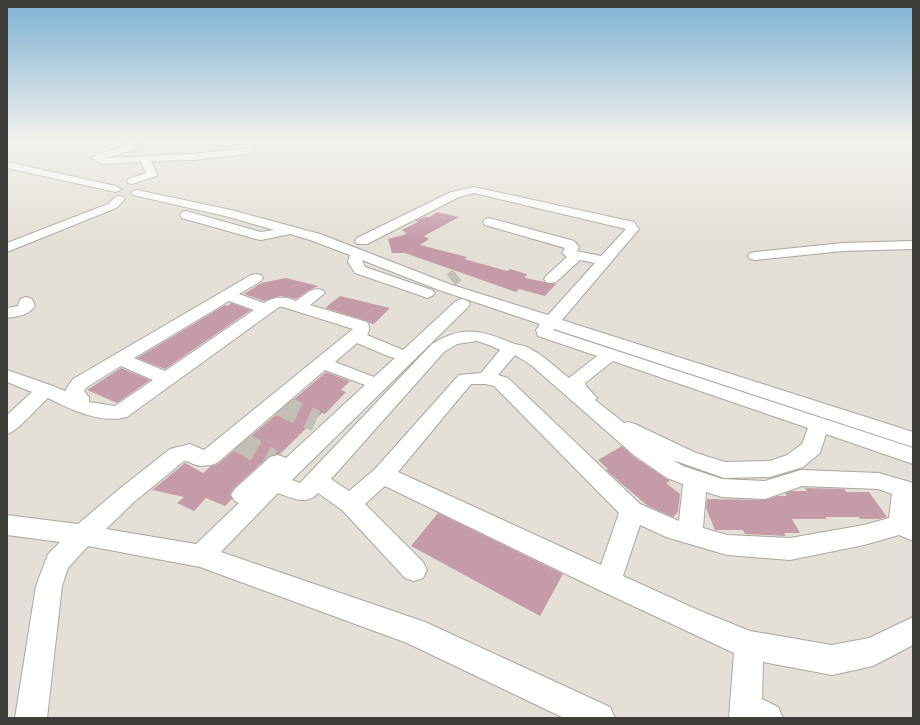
<!DOCTYPE html>
<html>
<head>
<meta charset="utf-8">
<style>
  body { margin:0 }
  #map { position:relative; width:920px; height:725px; overflow:hidden; background:#e4e0d7; font-family:Montserrat,sans-serif }
  canvas { display:block }
  .frame { position:absolute; inset:0; border:8px solid #3e3d39; pointer-events:none }
</style>
</head>
<body>
<div id="map">
<canvas width="920" height="725"></canvas>
<div class="frame"></div>
</div>
<script>
const ctx = document.querySelector('canvas').getContext('2d');
ctx.lineJoin = 'round';
function fill(path, color) {
  ctx.fillStyle = color;
  ctx.fill(path, 'evenodd');
}
function stroke(path, color, width, dash) {
  ctx.strokeStyle = color;
  ctx.lineWidth = width;
  ctx.lineCap = dash ? 'butt' : 'round';
  ctx.setLineDash(dash || []);
  ctx.stroke(path);
}
const building = new Path2D(`
  M437,212L459,217L424,236L429,239L420,245L467,257L464,259L507,271L510,269L527,274L525,278L556,284L545,296L519,289L516,292L405,253H392L388,239L407,234L402,230L418,222L415,221L424,217H430Z
  M286,278L318,286L308,291L296,299L280,296L264,301L244,294L261,283Z
  M340,296L390,308L374,324L369,323L367,321L325,308Z
  M231,303L251,310L165,369L137,358L225,305L228,306Z
  M121,368L150,380L117,403L87,390Z
  M326,372L350,381L341,390L346,392L325,414L322,413L280,454L269,456L234,488L230,494L232,499L225,506L206,498L194,511L177,503L184,497L152,490L185,463L203,473L211,466L218,464Z
  M622,446L634,457L670,481L666,483L680,494L678,512L673,517L648,506L622,484L606,470L608,469L598,460Z
  M805,488L845,489L846,492H869L887,517L879,519H860L859,517H825L827,519H792L800,533H784L786,536L745,534L743,530H715L706,508L707,499L765,500L777,496H787L785,493L791,491H807Z
  M438,513L563,574L540,616L411,546Z`);
const minorTunnelFar1 = new Path2D(`
  M451,280L457,275`);
const minorTunnel = new Path2D(`
  M278,404L316,421
  M237,440L272,460`);
const minor = new Path2D(`
  M131,139H140L133,150L106,158L193,154L249,148L254,151L249,154L193,160L151,161L157,174L156,176L132,184L128,183L127,181L128,179L146,173L141,162L102,164L92,158L101,153L127,146Z
  M7,162L116,186L122,189L116,192L7,168Z
  M474,187L634,222L639,229L562,320L913,432V447L554,329L553,330L913,448V464L826,434L820,453L803,467L770,477L724,478L673,460L683,466L722,479L765,481L801,470L879,473L913,483V541L899,535L864,545L790,560L727,555L666,537L640,525L623,576L698,610L750,631L832,645L869,638L913,617V645L873,666L832,675L763,662L762,699L778,707L783,718H729L734,653L599,590L385,486L365,504L423,562L427,570L423,578L414,581L405,578L342,510L318,493C307,506 291,498 278,493L221,552L425,622L610,707L615,718H564L407,643L200,567L88,546L68,568L62,586L47,718H15L36,586L48,554L60,542L7,535V515L78,524L118,490L170,449L190,444L204,450L353,329L283,307H279L127,417C100,424 72,410 48,398C37,408 18,431 7,434V415L32,392L7,382V370L53,386L65,391L73,379L251,275L256,274L261,275L263,278L261,281L239,294L264,303C275,296 285,297 296,301C305,295 312,287 322,290L325,293L310,305L367,322C370,327 370,330 367,335L403,350L456,301L462,299L468,301L470,304L468,307L292,480L300,483L432,344C462,325 481,330 512,343C517,345 522,345 527,347C542,354 555,367 569,378L597,356L538,336L536,330L540,324L439,290L362,260L365,267L432,290L435,293L432,296L427,298L422,296L355,273L348,262L350,255L310,240L290,234L261,240L256,239L182,218L180,215L182,212L186,211L261,232L274,230L229,217L133,195L131,193L133,191L137,190L231,210L320,234L449,284L548,315L595,263L580,260L556,282L551,283L546,282L544,279L546,276L567,257L562,253L565,248L485,225L483,222L485,219L489,218L574,241L579,247L577,251L601,256L626,229L474,193L459,197L367,244H357L355,241L357,238L451,192ZM229,301L254,310L165,371L134,358ZM477,341L489,345L500,350L481,373L459,375L375,469L349,491L331,479L444,352L457,344ZM357,343L390,357L395,358L374,377L335,362ZM515,355L531,365L635,456L667,478L683,484L679,521L640,504L508,378L498,375ZM613,361L808,428L802,444L787,455L770,461L725,462L696,453L635,424L628,422L624,423L595,400L597,398L586,386L585,383ZM121,366L153,380L115,406L89,402V397L84,391L87,387ZM325,370L365,385L286,458L278,455L270,457L235,489L231,495L235,501L239,503L196,544L106,529L134,502L184,461C188,461 190,462 193,464C201,467 209,466 217,463ZM471,384H486L494,386L619,513L601,565L398,472ZM802,486L878,489L892,494L889,518L864,525L790,538L727,535L703,528L706,492L722,497L765,499Z
  M119,196L123,197L125,199L116,208L7,252V243L108,204L115,197Z
  M913,241V249L843,251L755,260L750,259L748,256L750,253L755,252L843,243Z
  M26,297L32,299L35,306C28,316 18,316 7,318V308L18,306L20,299Z`);
fill(building, '#c59ba8');
stroke(minorTunnelFar1, '#c3bfb7', 14, [14, 6]);
stroke(minorTunnel, '#c3bfb7', 22, [22, 11]);
stroke(minor, '#aba79f', 2);
fill(minor, '#fff');
const sky = ctx.createLinearGradient(0, 0, 0, 241);
sky.addColorStop(0, '#7cb1d3');
sky.addColorStop(0.58, '#f3f1ed');
sky.addColorStop(1, '#f3f1ed00');
ctx.fillStyle = sky;
ctx.fillRect(0, 0, 920, 241);
</script>
</body>
</html>
